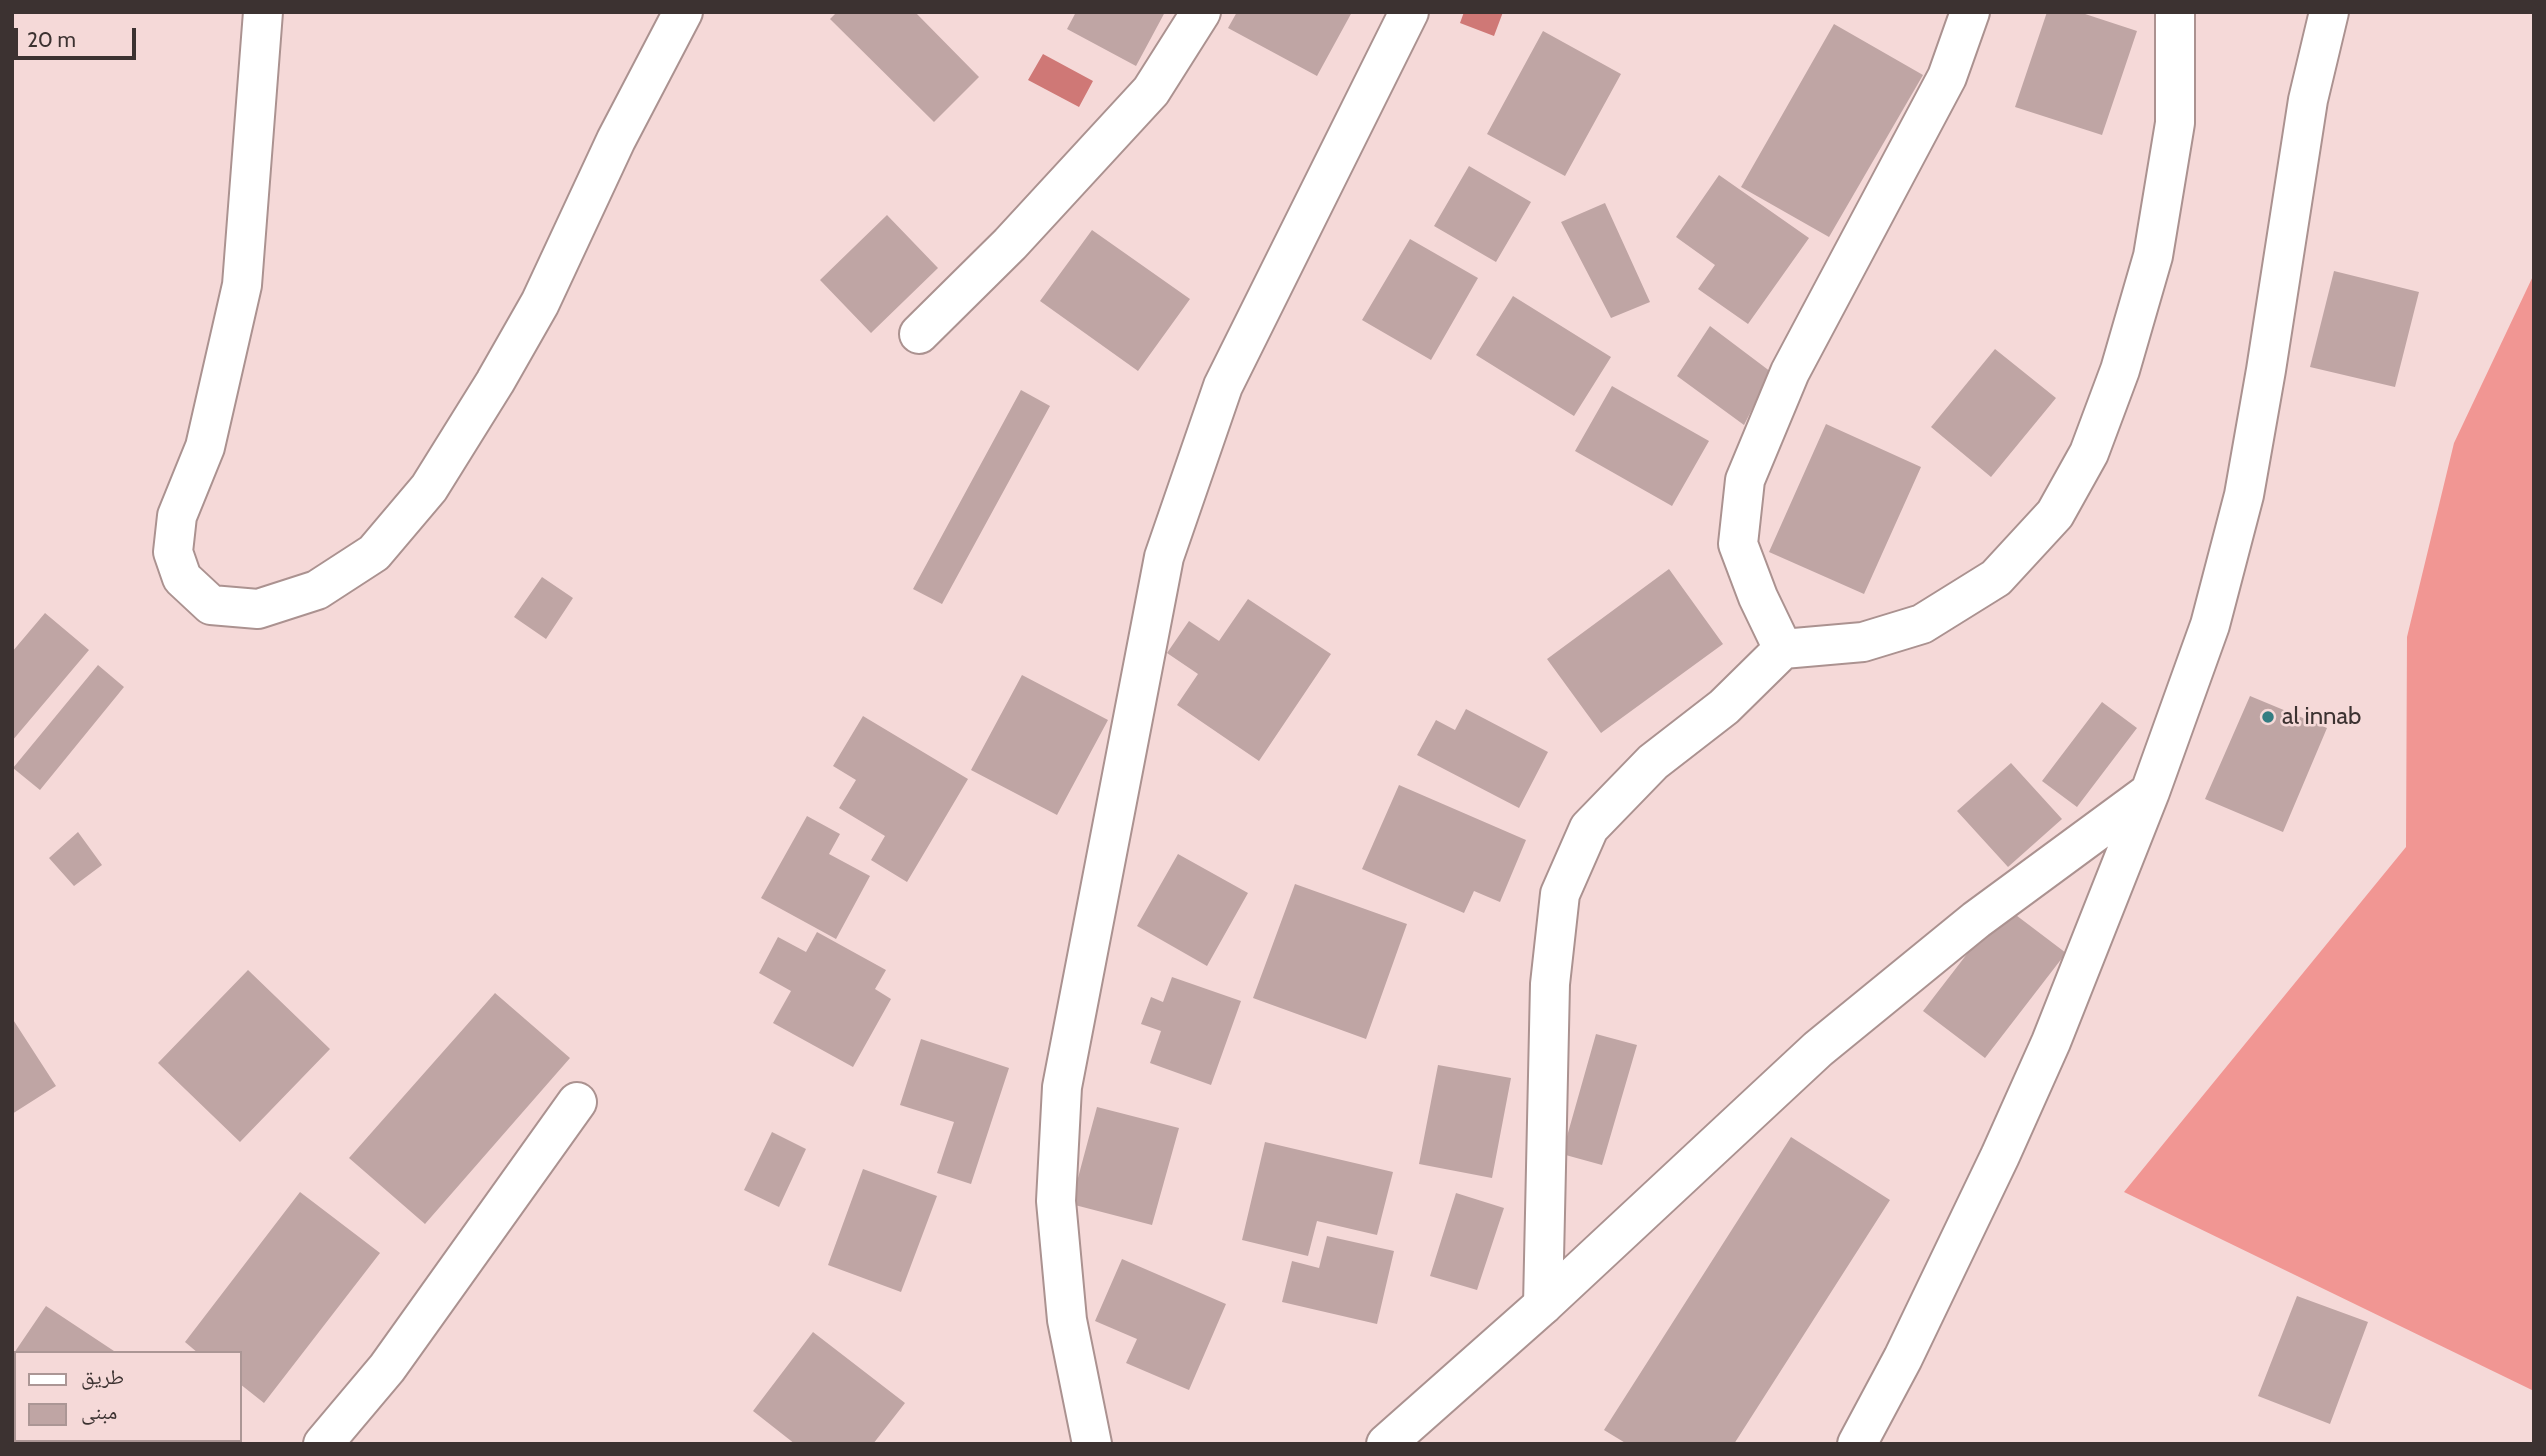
<!DOCTYPE html>
<html>
<head>
<meta charset="utf-8">
<style>
  body { margin:0 }
  #map { position:relative; width:2546px; height:1456px; overflow:hidden; background:#f5d9d8; font-family:Cabin,"Noto Naskh Arabic",sans-serif }
  canvas { display:block }
  .frame { position:absolute; inset:0; border:14px solid #3c3231; pointer-events:none }
  .legend { position:absolute; left:14px; top:1351px; width:228px; height:91px; box-sizing:border-box; background:#f5d9d8; border:2px solid #ab9695; margin:0; padding:9px 12px; list-style:none; font-size:21px; color:#3c3231 }
  .legend li { display:flex; align-items:center; gap:14px; height:35px }
  .legend b { width:35px; border:2px solid #ab9695 }
  .scale { position:absolute; left:14px; top:28px; width:122px; height:32px; box-sizing:border-box; border:4px solid #3c3231; border-top:0; padding-left:9px; font-size:21px; line-height:24px; white-space:nowrap; color:#3c3231; -webkit-text-stroke:5px #f5d9d8; paint-order:stroke }
</style>
</head>
<body>
<div id="map">
<canvas width="2546" height="1456"></canvas>
<div class="frame"></div>
<ul class="legend">
<li><b style="height:9px;background:#fff"></b>طريق</li>
<li><b style="height:19px;background:#bfa5a4"></b>مبنى</li>
</ul>
<div class="scale">20 m</div>
</div>
<script>
const ctx = document.querySelector('canvas').getContext('2d');
ctx.lineJoin = 'round';
function fill(path, color) {
  ctx.fillStyle = color;
  ctx.fill(path, 'evenodd');
}
function stroke(path, color, width, dash) {
  ctx.strokeStyle = color;
  ctx.lineWidth = width;
  ctx.lineCap = dash ? 'butt' : 'round';
  ctx.setLineDash(dash || []);
  ctx.stroke(path);
}
function drawText(font, color, halo, rows, align = 'center') {
  ctx.font = font + ' Cabin,sans-serif';
  ctx.lineWidth = 5;
  ctx.setLineDash([]);
  ctx.textBaseline = 'middle';
  ctx.strokeStyle = halo;
  ctx.fillStyle = color;
  for (const [text, x, y, turn = 0] of rows) {
    ctx.save();
    ctx.translate(x, y);
    ctx.rotate((+turn || 0) * Math.PI / 180);
    ctx.textAlign = isNaN(turn) ? turn : align;
    if (halo) ctx.strokeText(text, 0, 0);
    ctx.fillText(text, 0, 0);
    ctx.restore();
  }
}
const forest = new Path2D(`
  M2534,274V1391L2124,1192L2406,847L2407,637L2454,443Z`);
const water = new Path2D(`
  M1464,12H1503L1494,36L1460,23Z
  M1043,54L1093,81L1079,107L1028,80Z`);
const building = new Path2D(`
  M837,12H915L979,77L934,122L830,19Z
  M1076,12H1165L1136,66L1067,29Z
  M1237,12H1352L1317,76L1228,28Z
  M2047,12H2079L2137,31L2102,135L2015,107Z
  M1834,24L1923,75L1829,237L1741,187Z
  M1543,31L1621,74L1565,176L1487,134Z
  M1469,166L1531,202L1496,262L1434,226Z
  M1719,175L1809,238L1748,324L1698,289L1715,265L1676,237Z
  M1605,203L1650,302L1611,318L1561,222Z
  M887,215L938,268L871,333L820,280Z
  M1092,230L1190,299L1138,371L1040,301Z
  M1410,239L1478,278L1431,360L1362,320Z
  M2334,271L2419,292L2395,387L2310,367Z
  M1513,296L1611,357L1574,416L1476,355Z
  M1710,326L1771,372L1744,425L1677,376Z
  M1995,349L2056,398L1991,477L1931,427Z
  M1612,386L1709,441L1672,506L1575,451Z
  M1021,390L1050,406L942,604L913,589Z
  M1826,424L1921,467L1864,594L1769,552Z
  M1669,569L1723,644L1601,733L1547,659Z
  M542,577L573,598L546,639L514,617Z
  M1248,599L1331,654L1259,761L1177,705L1198,674L1167,653L1189,621L1219,641Z
  M45,613L89,650L12,741V652Z
  M98,665L124,687L40,790L13,768Z
  M1022,675L1108,720L1057,815L971,770Z
  M2250,696L2327,728L2283,832L2205,799Z
  M2102,702L2137,728L2077,807L2042,781Z
  M1466,709L1548,752L1519,808L1417,755L1436,720L1455,730Z
  M863,716L968,779L907,882L871,860L885,836L839,808L856,780L833,766Z
  M2011,763L2062,819L2008,867L1957,811Z
  M1399,785L1526,840L1500,902L1474,891L1464,913L1362,869Z
  M807,816L840,834L829,854L870,876L836,939L761,898Z
  M78,832L102,865L74,886L49,858Z
  M1178,854L1248,893L1207,966L1137,926Z
  M1295,884L1407,924L1366,1039L1253,998Z
  M2004,906L2066,953L1985,1058L1923,1011Z
  M817,932L886,970L875,989L891,999L853,1067L773,1023L791,991L759,973L778,937L806,952Z
  M248,970L330,1049L240,1142L158,1063Z
  M1172,977L1241,1001L1211,1085L1150,1063L1161,1031L1141,1024L1151,997L1163,1002Z
  M495,993L570,1058L425,1224L349,1158Z
  M12,1018L56,1086L12,1114Z
  M1596,1034L1637,1045L1602,1165L1562,1154Z
  M921,1039L1009,1068L971,1184L937,1173L954,1122L900,1105Z
  M1438,1065L1511,1078L1492,1178L1419,1164Z
  M1097,1107L1179,1128L1152,1225L1071,1204Z
  M772,1132L806,1149L779,1207L744,1190Z
  M1791,1137L1890,1200L1734,1444H1627L1604,1430Z
  M1265,1142L1393,1172L1377,1235L1317,1221L1308,1256L1242,1240Z
  M863,1169L937,1196L901,1292L828,1265Z
  M300,1192L380,1253L264,1403L240,1384V1353H198L185,1342Z
  M1456,1193L1504,1208L1477,1290L1430,1276Z
  M1327,1236L1394,1251L1377,1324L1282,1302L1292,1261L1319,1268Z
  M1122,1259L1226,1304L1189,1390L1126,1363L1137,1339L1095,1321Z
  M2297,1296L2368,1322L2330,1424L2258,1396Z
  M46,1306L117,1353H16V1429L12,1427V1356Z
  M813,1332L905,1403L873,1444H795L753,1411Z
  M32,1440H85L82,1444H37Z
  M129,1440H214L218,1444H127Z`);
const minor = new Path2D(`
  M263,12L242,285L205,447L177,516L173,552L182,578L211,605L258,609L317,590L374,553L429,488L495,382L540,303L616,140L683,12
  M919,334L1010,244L1151,91L1201,12
  M1783,649L1758,597L1738,544L1745,480L1790,372L1947,77L1970,12
  M1543,1305L1550,984L1560,894L1589,828L1653,762L1724,707L1783,649L1863,642L1922,624L1996,578L2055,514L2089,453L2120,370L2153,256L2175,123V12
  M323,1444L387,1368L577,1102`);
const major = new Path2D(`
  M1092,1444L1067,1320L1056,1201L1062,1087L1164,557L1223,386L1409,12
  M1386,1444L1543,1305L1818,1049L1976,920L2150,792
  M1857,1444L1903,1358L2000,1156L2051,1042L2150,792L2210,625L2244,495L2266,370L2308,100L2329,12`);
const markers = [
  [2268,717,7,"#347d82"]
];
const poiNames = [
  ["al innab",2282,717]
];
fill(forest, '#f19693');
fill(water, '#cf7876');
fill(building, '#bfa5a4');
stroke(minor, '#ab9290', 42);
stroke(major, '#ab9290', 42);
stroke(minor, '#fff', 38);
stroke(major, '#fff', 38);
for (const [x, y, r, color] of markers) {
  const dot = new Path2D();
  dot.arc(x, y, r, 0, 2 * Math.PI);
  ctx.fillStyle = color;
  ctx.fill(dot);
  stroke(dot, '#f5d9d8', 2.5);
}
drawText('24px', '#3c3231', '#f5d9d8', poiNames, 'left');
</script>
</body>
</html>
